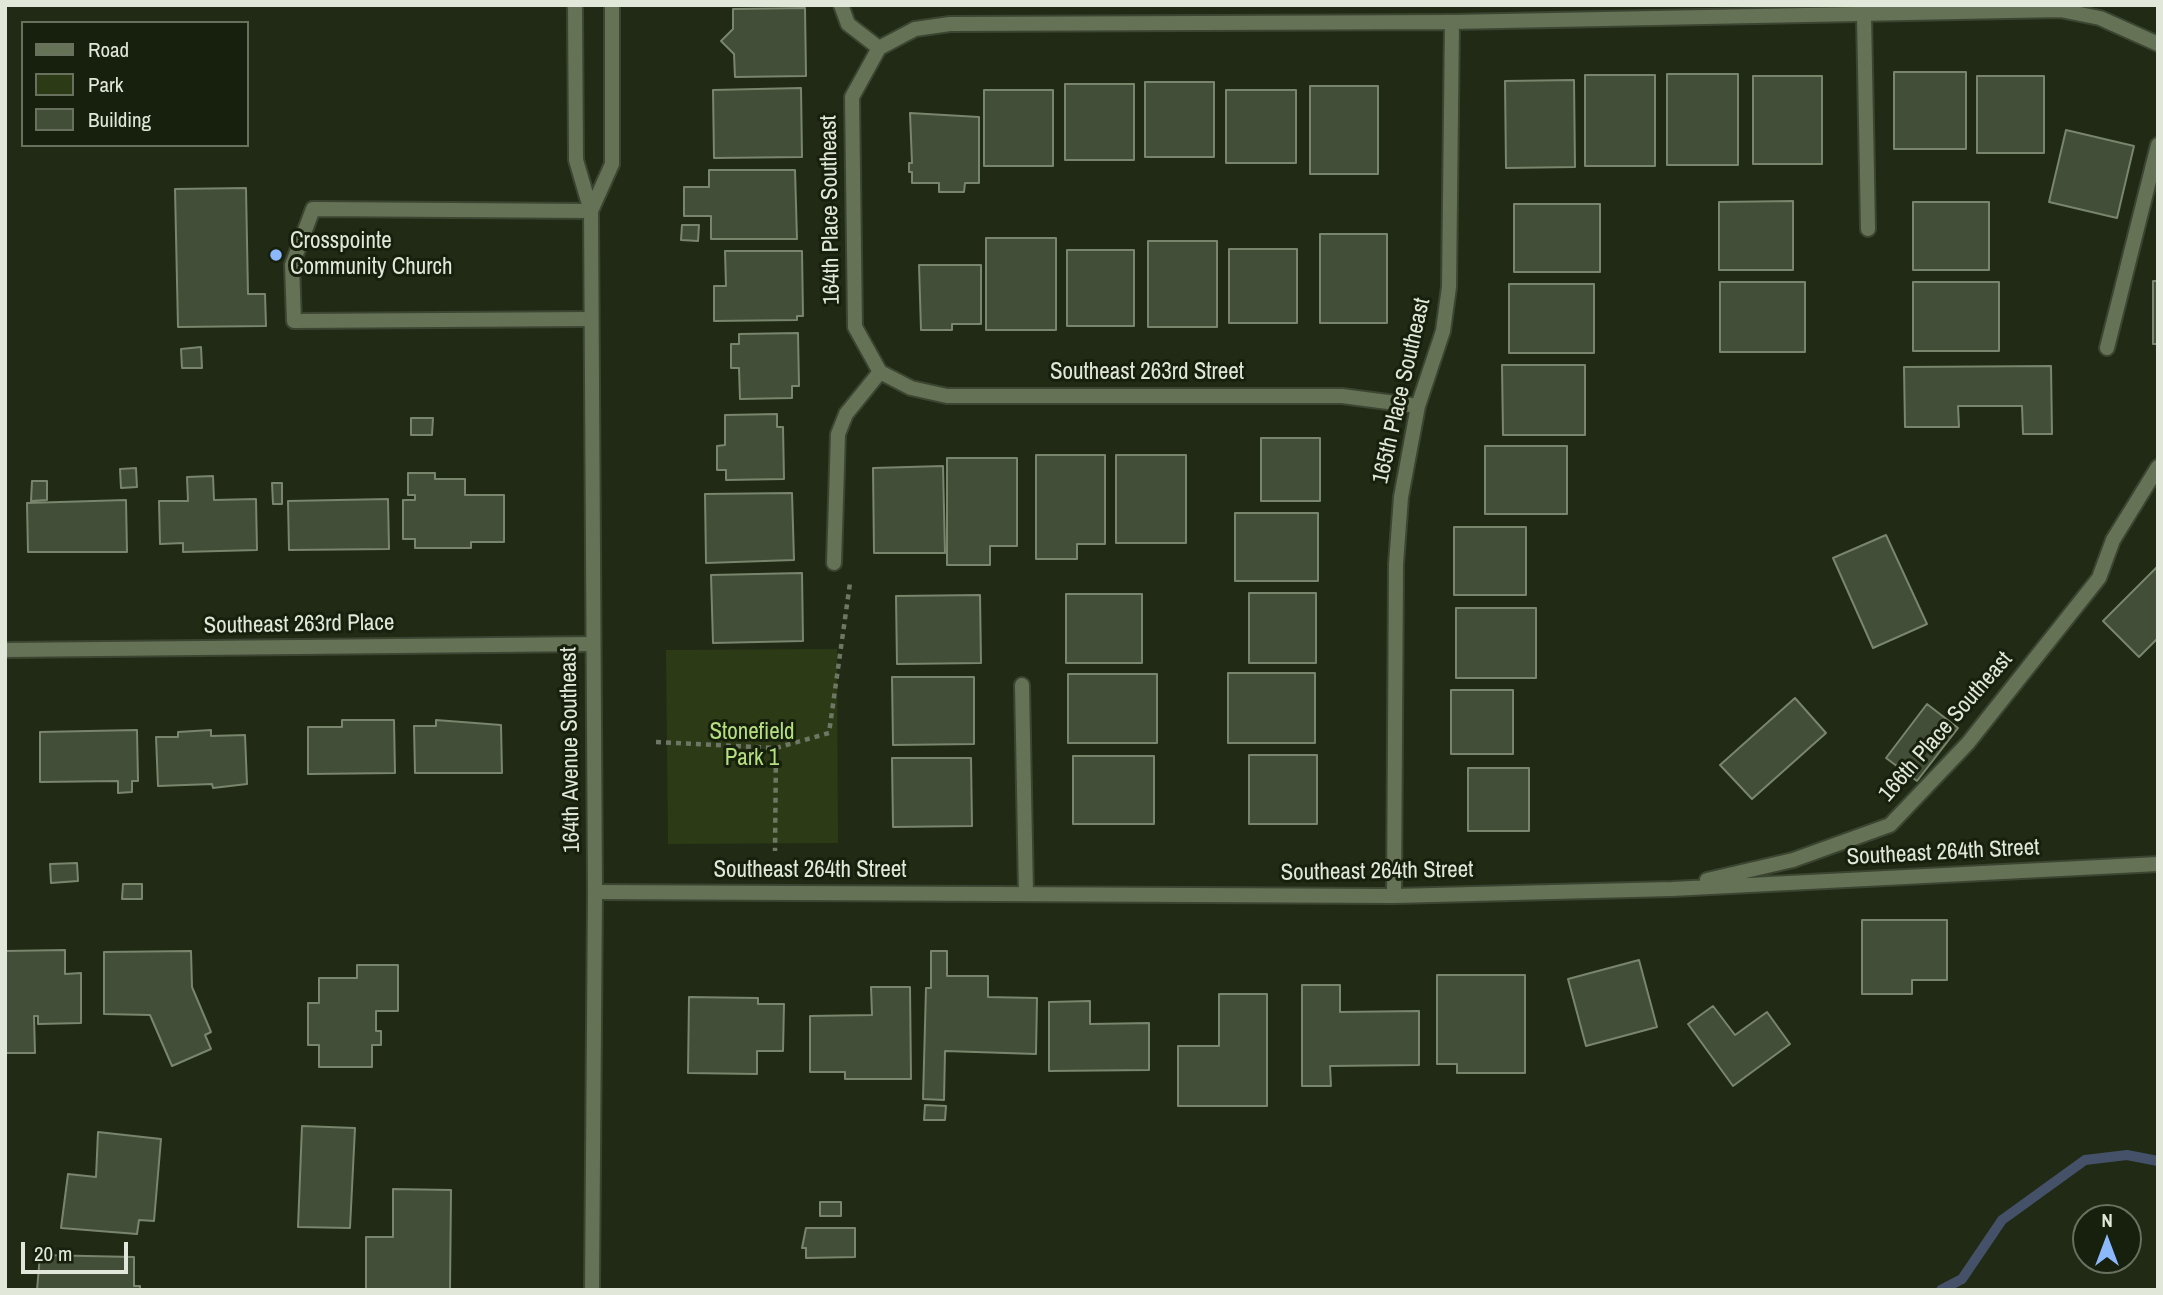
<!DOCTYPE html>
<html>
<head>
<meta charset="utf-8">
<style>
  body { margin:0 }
  #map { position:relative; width:2163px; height:1295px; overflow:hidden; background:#202a15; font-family:"Archivo Narrow",sans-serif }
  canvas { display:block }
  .frame { position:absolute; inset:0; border:7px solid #e1e8da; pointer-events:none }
  .legend { position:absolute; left:21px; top:21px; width:228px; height:126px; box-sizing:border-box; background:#17200c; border:2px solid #68705e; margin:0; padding:9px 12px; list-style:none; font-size:21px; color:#e1e8da }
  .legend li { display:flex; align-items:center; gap:14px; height:35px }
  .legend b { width:35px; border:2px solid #68705e }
  .north { position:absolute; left:2072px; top:1204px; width:70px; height:70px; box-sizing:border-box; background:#17200c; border:2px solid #68705e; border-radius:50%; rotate:0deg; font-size:19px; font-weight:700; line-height:28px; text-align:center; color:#e1e8da }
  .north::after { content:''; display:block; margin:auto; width:24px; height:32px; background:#8cb9fc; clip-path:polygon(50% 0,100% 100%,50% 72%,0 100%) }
  .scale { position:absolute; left:21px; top:1242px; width:107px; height:32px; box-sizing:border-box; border:4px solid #e1e8da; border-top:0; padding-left:9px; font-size:21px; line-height:24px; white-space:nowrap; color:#e1e8da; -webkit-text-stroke:5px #17200c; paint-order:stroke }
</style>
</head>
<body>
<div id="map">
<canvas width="2163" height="1295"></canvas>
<div class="frame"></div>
<ul class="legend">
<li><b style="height:9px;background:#657255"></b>Road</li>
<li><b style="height:19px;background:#2c3b16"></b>Park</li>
<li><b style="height:19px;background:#434e38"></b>Building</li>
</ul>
<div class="north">N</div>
<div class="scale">20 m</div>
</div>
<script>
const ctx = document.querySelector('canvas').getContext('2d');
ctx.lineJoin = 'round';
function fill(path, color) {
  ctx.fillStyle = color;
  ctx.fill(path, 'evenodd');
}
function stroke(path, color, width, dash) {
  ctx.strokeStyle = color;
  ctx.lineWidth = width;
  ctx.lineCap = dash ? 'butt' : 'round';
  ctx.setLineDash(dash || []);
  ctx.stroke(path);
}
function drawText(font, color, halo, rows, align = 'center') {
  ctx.font = font + ' "Archivo Narrow",sans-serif';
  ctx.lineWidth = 6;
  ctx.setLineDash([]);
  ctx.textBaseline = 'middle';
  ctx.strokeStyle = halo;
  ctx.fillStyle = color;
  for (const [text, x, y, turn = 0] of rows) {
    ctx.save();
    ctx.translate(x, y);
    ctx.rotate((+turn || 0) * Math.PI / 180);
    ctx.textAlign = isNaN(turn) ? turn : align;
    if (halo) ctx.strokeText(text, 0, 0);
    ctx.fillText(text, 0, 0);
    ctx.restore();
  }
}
const green = new Path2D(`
  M837,649L838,843L668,844L666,650Z`);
const stream = new Path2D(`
  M1941,1290L1962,1279L2002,1220L2085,1160L2127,1155L2158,1161`);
const building = new Path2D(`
  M805,8L806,76L735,77L734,54L721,41L733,29V9Z
  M1894,72H1966V149H1894Z
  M1667,74H1738V165H1667Z
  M1585,75H1655V166H1585Z
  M1753,76H1822V164H1753Z
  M1977,76H2044V153H1977Z
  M1574,80L1575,167L1506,168L1505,81Z
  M1145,82H1214V157H1145Z
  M1065,84H1134V160H1065Z
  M1310,86H1378V174H1310Z
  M801,88L802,157L714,158L713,90Z
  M984,90H1053V166H984Z
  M1226,90H1296V163H1226Z
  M910,113L979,117V183H965L964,192H939V183H912V172H909V163H912Z
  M2066,130L2134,146L2117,218L2049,202Z
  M709,170H795L797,239H711V216H684V187H709Z
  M246,188L248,294H265L266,326L178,327L175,189Z
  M1793,201V270H1719V202Z
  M1913,202H1989V270H1913Z
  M1514,204H1600V272H1514Z
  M682,225H699L698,241L681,240Z
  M1320,234H1387V323H1320Z
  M986,238H1056V330H986Z
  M1148,241H1217V327H1148Z
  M1229,249H1297V323H1229Z
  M1067,250H1134V326H1067Z
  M725,251H802L803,316H797V320L714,321V286H726Z
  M919,265H981V324H952V330H921Z
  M2153,281H2158V344H2153Z
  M1720,282H1805V352H1720Z
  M1913,282H1999V351H1913Z
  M1509,284H1594V353H1509Z
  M798,333L799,386H792V398L740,399L739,368H731V344H739V334Z
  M201,347L202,368H182L181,349Z
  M1502,365H1585V435H1503Z
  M2051,366L2052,434H2023L2022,406H1958L1959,427H1905L1904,367Z
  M777,414V427H783L784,479L726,480V470H717V446L725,445V415Z
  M411,418H433L432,435H411Z
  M1261,438H1320V501H1261Z
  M1485,446H1567V514H1485Z
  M1036,455H1105V544H1077V559H1036Z
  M1116,455H1186V543H1116Z
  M947,458H1017V546H990V565H947Z
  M943,466L945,553H874L873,468Z
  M136,468L137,487L121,488L120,469Z
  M408,473H435V479H465V495H504V542H471V548H415V539H403V500H415V495H408Z
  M213,476L214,500L256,499L257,550L183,552V543L160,544L159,501H188L187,477Z
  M32,481H47V500L31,501Z
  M272,483H282V504H273Z
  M792,493L794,560L706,563L705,494Z
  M388,499L389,549L289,550L288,501Z
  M126,500L127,552H28L27,503Z
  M1235,513H1318V581H1235Z
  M1454,527H1526V595H1454Z
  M1886,535L1927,624L1873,648L1833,558Z
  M2158,566V638L2139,657L2103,621Z
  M802,573L803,641L713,643L711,575Z
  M1249,593H1316V663H1249Z
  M1066,594H1142V663H1066Z
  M980,595L981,663L897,664L896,596Z
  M1456,608H1536V678H1456Z
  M1228,673H1315V743H1228Z
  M1068,674H1157V743H1068Z
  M892,677H974V744L893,745Z
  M1451,690H1513V754H1451Z
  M1795,698L1826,733L1752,799L1720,765Z
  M1927,704L1958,728L1917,781L1886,758Z
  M342,720H394L395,773L308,774V727H342Z
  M436,720L501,725L502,773H415L414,726H436Z
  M137,730L138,781H132V792L118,793V781L40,782V732Z
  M211,730V736L245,735L247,784L213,788L212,784L158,786L156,737H178V732Z
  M1249,755H1317V824H1249Z
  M1073,756H1154V824H1073Z
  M892,758H971L972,826L893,827Z
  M1468,768H1529V831H1468Z
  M77,863L78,881L51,883L50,864Z
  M123,884H142V899H122Z
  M1862,920H1947V980H1912V994H1862Z
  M65,950V974L81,973V1023L38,1024V1016H34L35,1053H5V951Z
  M191,951L192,987L211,1032L205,1035L211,1049L172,1066L150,1015L104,1014V952Z
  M931,951H947V976H988V997L1037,998L1036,1054L945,1051L944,1100L923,1099L926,988H931Z
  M1639,960L1657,1027L1586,1046L1568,979Z
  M357,965H398V1011H376V1031H381V1045H372V1067H319V1045H308V1003H319V978H357Z
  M1437,975H1525V1073H1457V1064H1437Z
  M1302,985H1340V1012L1419,1011V1065L1330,1066L1331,1086H1302Z
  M871,987H910L911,1079H845V1072H810V1016L872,1015Z
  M1219,994H1267V1106H1178V1046H1219Z
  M689,997L758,998V1004H784L783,1051H757V1074L688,1073Z
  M1090,1001V1024L1149,1023V1070L1049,1071V1002Z
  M1713,1006L1735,1035L1767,1012L1790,1044L1733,1086L1688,1024Z
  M925,1105L946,1106L945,1120H924Z
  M302,1126L355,1128L350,1228L298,1227Z
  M98,1132L161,1139L154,1221L139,1220L137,1234L61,1228L68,1174L96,1177Z
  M393,1189L451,1190L450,1290H366V1237H393Z
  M820,1202H841V1216H820Z
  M806,1228H855V1257L806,1258V1248H802Z
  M40,1255L134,1257V1286H140V1290H37Z`);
const path = new Path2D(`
  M656,742L776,748L775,851
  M776,748L829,733L850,583`);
const service = new Path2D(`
  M841,5L848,24L879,48
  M1864,15L1868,229
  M591,211L313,209L292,265L294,321L591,319
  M2107,348L2158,145
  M834,563L838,434L846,414L880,372
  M1022,685L1026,894`);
const minor = new Path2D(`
  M1418,406L1342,396H947L911,388L880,372L855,327L852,97L879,48L915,29L950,24L1452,22L2060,10L2100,18L2158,44
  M5,650L592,644
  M1707,880L1793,860L1890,825L1968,743L2099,578L2113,540L2158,467
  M595,892L1394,896L1672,889L2158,864
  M1394,896L1396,564L1401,497L1418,406L1443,331L1449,287L1452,22`);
const tertiary = new Path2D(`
  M575,5L576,160L591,211L595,892L592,1290
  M591,211L612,164V5`);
const markers = [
  [276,255,7,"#8cb9fc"]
];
const streetNames = [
  ["164th Place Southeast",831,210,-91],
  ["Southeast 263rd Street",1147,373],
  ["165th Place Southeast",1402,391,-77],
  ["Southeast 263rd Place",299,625,-1],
  ["166th Place Southeast",1946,727,-49],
  ["164th Avenue Southeast",571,750,-91],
  ["Southeast 264th Street",1943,853,-3],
  ["Southeast 264th Street",810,871],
  ["Southeast 264th Street",1377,872,-1]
];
const poiNames = [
  ["Crosspointe",290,242],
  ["Community Church",290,268]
];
const parkNames = [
  ["Stonefield",752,733],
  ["Park 1",752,759]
];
fill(green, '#2c3b16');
stroke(stream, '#445168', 10);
fill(building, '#434e38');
stroke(building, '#7a856d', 2);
stroke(service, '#3b4531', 18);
stroke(minor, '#3b4531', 18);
stroke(tertiary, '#3b4531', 18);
stroke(path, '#6e7764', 4.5, [5, 5]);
stroke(service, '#657255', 14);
stroke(minor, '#657255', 14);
stroke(tertiary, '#657255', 14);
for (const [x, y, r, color] of markers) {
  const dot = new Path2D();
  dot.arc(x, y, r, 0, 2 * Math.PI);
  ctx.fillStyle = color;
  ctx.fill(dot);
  stroke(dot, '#17200c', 2.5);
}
drawText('23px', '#e1e8da', '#17200c', streetNames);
drawText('23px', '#e1e8da', '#17200c', poiNames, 'left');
drawText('23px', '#b6df7f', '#17200c', parkNames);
</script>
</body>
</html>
